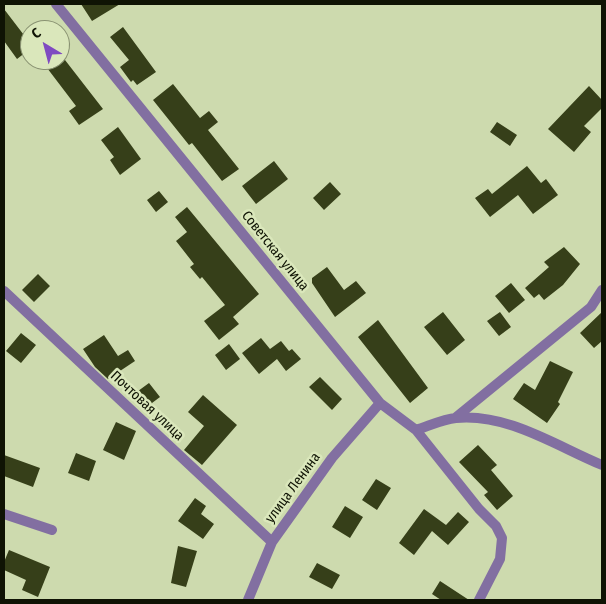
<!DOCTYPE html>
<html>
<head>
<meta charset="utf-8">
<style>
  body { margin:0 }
  #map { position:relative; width:606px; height:604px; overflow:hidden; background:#cddaae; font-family:"Fira Sans Condensed",sans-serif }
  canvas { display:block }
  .frame { position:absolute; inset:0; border:5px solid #0f1304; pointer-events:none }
  .north { position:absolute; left:20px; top:20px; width:50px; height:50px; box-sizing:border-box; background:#dae7bb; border:1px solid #899272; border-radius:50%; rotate:323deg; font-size:14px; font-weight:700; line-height:20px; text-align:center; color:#0f1304 }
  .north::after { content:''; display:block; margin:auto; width:18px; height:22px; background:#7f4ac1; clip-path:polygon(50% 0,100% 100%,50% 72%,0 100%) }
</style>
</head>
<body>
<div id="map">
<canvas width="606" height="604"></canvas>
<div class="frame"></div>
<div class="north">С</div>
</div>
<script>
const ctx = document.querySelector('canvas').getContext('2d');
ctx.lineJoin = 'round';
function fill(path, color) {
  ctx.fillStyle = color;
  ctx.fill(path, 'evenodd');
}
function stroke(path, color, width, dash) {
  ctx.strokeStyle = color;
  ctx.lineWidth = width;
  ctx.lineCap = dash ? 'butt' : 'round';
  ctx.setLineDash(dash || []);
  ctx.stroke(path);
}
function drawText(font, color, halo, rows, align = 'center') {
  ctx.font = font + ' "Fira Sans Condensed",sans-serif';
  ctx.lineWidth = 5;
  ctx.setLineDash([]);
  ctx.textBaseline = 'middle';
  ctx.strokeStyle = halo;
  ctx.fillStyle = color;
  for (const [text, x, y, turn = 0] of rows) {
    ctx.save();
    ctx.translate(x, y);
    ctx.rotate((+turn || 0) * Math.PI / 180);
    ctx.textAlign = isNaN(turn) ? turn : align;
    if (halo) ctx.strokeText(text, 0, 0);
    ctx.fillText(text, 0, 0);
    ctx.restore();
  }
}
const building = new Path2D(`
  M81,4H120L92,21Z
  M4,9L30,43V49L17,59L4,41Z
  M123,27L156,72L137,85L133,80L131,82L120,67L129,60L110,37Z
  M41,60H65L103,109L79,125L69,111L76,106Z
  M173,84L200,118L209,111L218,122L208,130L239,169L222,181L192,143L189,145L153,100Z
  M589,86L602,100V108L584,126L591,132L574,152L548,129Z
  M497,122L517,135L510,146L490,132Z
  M118,127L141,159L120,175L110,160L114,157L101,140Z
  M274,161L288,179L256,204L242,186Z
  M527,166L541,183L546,179L558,195L533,214L518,195L490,217L475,198L488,189L492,194Z
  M330,182L341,194L324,210L313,198Z
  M159,191L168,202L156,212L147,200Z
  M187,207L259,294L233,317L239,324L219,340L204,321L225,305L202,277L200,279L190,267L194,264L176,241L187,232L175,217Z
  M564,247L580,264L563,285L544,300L539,294L534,298L525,288L549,267L544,262Z
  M327,267L344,290L356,281L366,293L335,317L312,283V278Z
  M38,274L50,286L34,302L22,290Z
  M511,283L525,300L509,313L495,296Z
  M443,312L465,340L447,355L424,327Z
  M500,312L511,327L499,336L487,321Z
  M602,312V341L594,348L580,333Z
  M378,320L428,388L410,403L358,337Z
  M21,333L36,345L21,363L6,351Z
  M104,335L118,356L128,350L135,361L108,379L95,367L83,349Z
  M261,338L270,349L281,341L289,351L292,349L301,359L286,371L277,359L259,374L242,353Z
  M229,344L240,359L226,370L215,355Z
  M550,361L573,372L558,402L560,404L547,423L513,399L524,383L535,390Z
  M320,377L342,399L332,410L309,387Z
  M149,383L160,397L144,409L134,394Z
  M203,395L237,425L202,465L184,450L204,426L188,412Z
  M116,422L136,431L124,460L103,450Z
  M478,445L497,465L491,470L513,496L497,510L484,495L488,492L459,462Z
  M76,453L96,461L89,481L68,473Z
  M4,455L40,468L33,487L4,476Z
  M376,479L391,488L377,510L362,500Z
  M195,498L206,506L201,514L214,524L203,539L178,521Z
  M345,506L363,517L350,538L332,527Z
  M424,509L446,525L458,512L469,522L448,545L432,531L414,555L399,543Z
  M178,546L197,551L186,587L171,583Z
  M9,550L50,567L38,597L22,590L26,580L4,570V562Z
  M317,563L340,575L332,589L309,577Z
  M440,581L469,600H441L432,594Z`);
const street = new Path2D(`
  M56,4L380,403L416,430L479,509L496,526L502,538L500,559L479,600
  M4,291L272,542
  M455,418L591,307L602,290
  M416,430C429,426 443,419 456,418C508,413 556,446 602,465
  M4,514L52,530
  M248,600L272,542L332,458L380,403`);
const streetNames = [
  ["Советская улица",275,251,51],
  ["Почтовая улица",147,406,43],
  ["улица Ленина",293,488,-54]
];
fill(building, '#363f19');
stroke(street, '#826fa1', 10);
drawText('14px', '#0f1304', '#dae7bb', streetNames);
</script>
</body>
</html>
